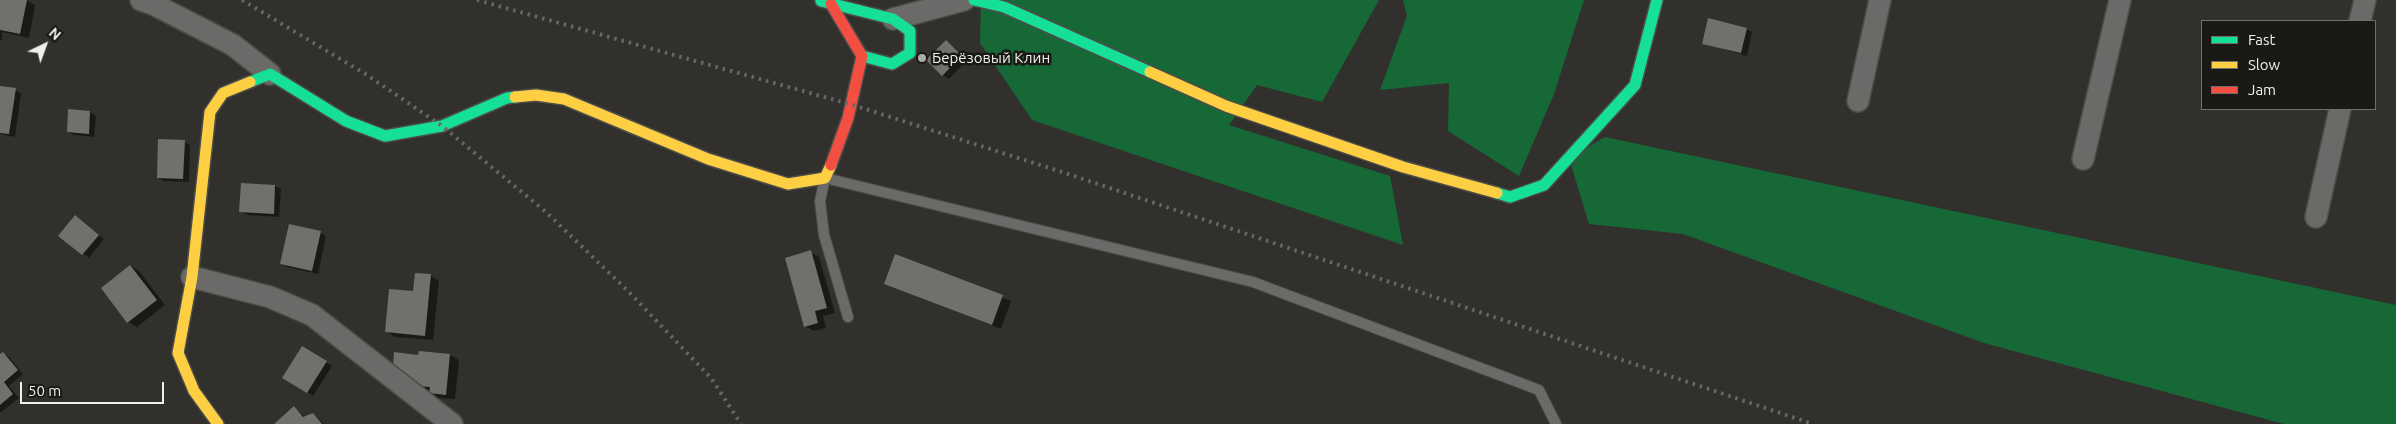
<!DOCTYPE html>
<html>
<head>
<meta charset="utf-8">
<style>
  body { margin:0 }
  #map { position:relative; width:2396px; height:424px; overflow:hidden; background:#31302d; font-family:Ubuntu,sans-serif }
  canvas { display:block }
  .legend { position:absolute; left:2201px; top:20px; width:175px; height:90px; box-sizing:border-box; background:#1a1916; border:1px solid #706f6b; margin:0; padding:6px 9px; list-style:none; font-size:15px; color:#f0efea }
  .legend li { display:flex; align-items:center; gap:10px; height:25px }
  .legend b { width:25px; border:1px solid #706f6b }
  .north { position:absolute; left:20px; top:20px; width:50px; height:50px; -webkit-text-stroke:4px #1a1916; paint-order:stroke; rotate:42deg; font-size:14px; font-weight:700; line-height:20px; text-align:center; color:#f0efea }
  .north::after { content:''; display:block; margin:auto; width:18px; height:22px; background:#f0efea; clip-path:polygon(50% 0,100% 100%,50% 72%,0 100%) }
  .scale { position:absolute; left:20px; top:382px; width:144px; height:22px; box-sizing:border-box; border:2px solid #f0efea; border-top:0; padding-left:6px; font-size:15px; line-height:18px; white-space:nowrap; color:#f0efea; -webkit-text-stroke:4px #1a1916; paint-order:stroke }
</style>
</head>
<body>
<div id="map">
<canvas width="2396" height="424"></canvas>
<ul class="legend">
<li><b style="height:6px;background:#16e098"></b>Fast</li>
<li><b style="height:6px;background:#ffcf43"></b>Slow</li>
<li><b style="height:6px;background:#f24e42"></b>Jam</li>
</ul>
<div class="north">N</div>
<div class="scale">50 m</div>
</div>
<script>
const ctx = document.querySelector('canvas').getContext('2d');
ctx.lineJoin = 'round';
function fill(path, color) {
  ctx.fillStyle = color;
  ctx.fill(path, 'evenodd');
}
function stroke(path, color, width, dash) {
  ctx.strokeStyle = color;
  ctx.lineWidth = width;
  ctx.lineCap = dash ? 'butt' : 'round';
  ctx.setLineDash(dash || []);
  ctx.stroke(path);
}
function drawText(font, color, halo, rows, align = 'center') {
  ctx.font = font + ' Ubuntu,sans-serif';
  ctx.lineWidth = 5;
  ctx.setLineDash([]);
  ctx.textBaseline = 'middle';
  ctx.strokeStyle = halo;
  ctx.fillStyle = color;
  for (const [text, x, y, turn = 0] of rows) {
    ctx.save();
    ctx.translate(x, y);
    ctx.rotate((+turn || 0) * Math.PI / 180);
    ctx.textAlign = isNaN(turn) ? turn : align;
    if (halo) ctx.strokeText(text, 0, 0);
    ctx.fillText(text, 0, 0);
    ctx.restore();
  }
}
const forest = new Path2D(`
  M981,0H1379L1322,102L1257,85L1229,125L1390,176L1403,245L1032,120L980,43Z
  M1403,0H1584L1554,94L1519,176L1448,131L1449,83L1380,90L1407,16Z
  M1605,137L2396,305V424H2284L1984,343L1683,234L1589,224L1569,158Z`);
const shadow = new Path2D(`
  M0,0H27L35,5L29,38L2,32V41L0,40Z
  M1746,29L1752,32L1747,56L1703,43Z
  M946,41L967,60L949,79L943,75Z
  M0,87L15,90L21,93L15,137L0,134Z
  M90,112L96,116L94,137L74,135L68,132Z
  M184,142L190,145L189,182L164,181L158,178Z
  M275,186L281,189L279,217L247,215L241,211Z
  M81,220L104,239L89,258L60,236Z
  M320,232L326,236L318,274L287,267L281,264Z
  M810,252L819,257L835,313L823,316L826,328L814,331L805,326Z
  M896,255L1011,301L1001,329L885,284Z
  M131,266L139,271L165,305L137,327L128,322Z
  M431,276L439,281L433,340L395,337L386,331L414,293Z
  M302,348L332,366L313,396L283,377Z
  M3,353L9,357L23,374L9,386L19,398L0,413V356Z
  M450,355L459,360L455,399L439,398L402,376L420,356Z
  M294,407L305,417L313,414L324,424H275Z`);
const building = new Path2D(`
  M0,0H27L20,34L0,30Z
  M1708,18L1747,28L1741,53L1702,44Z
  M946,40L962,56L942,76L926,60Z
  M0,86L16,88L9,134L0,133Z
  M68,109L90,111L89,134L67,132Z
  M158,139L185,140L183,179L157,178Z
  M241,183L275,185L274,214L239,212Z
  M75,215L99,235L82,255L58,236Z
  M289,224L321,231L312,271L280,264Z
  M811,250L827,308L815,311L818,323L804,327L785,258Z
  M895,254L1003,295L992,325L884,284Z
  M130,265L157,300L127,323L101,288Z
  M415,273L431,274L425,336L385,332L389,289L413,291Z
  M302,346L327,361L307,393L282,378Z
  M419,351L450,354L446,395L429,393L430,387L414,386V379L402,377L393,368L394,352L418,355Z
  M3,352L18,370L4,382L13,394L0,405V354Z
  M294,406L303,417L313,413L322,424H274Z`);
const lane = new Path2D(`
  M848,317L824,235L820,201L825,178L1253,282L1539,390L1556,424`);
const street = new Path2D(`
  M141,0L153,4L233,45L270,74
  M893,19L964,0
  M2360,21L2365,0
  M1858,101L1880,0
  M2083,159L2120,0
  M2316,217L2340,109
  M192,277L270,297L312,315L452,424`);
const fast = new Path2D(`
  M974,0L1004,7L1150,72
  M821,1L893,19L910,31V53L892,64L862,56
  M250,82L270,74L346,121L385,136L442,126L507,98L515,97
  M1497,193L1510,197L1544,185L1635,85L1657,0`);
const slow = new Path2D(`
  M1150,72L1226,106L1403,167L1497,193
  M515,97L536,95L564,99L708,159L788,184L825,178L831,165
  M218,424L194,391L178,353L192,277L210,112L223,93L250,82`);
const jam = new Path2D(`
  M831,165L848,118L862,56L831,4`);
const rail = new Path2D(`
  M242,0L367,75L442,126L546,212L629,292L711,378L741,424
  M477,0L853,105L1065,173L1813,424`);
const markers = [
  [922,58,5,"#adaca8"]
];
const poiNames = [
  ["Берёзовый Клин",932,58]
];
fill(forest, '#166937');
fill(shadow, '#0007');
fill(building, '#71706d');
stroke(lane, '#4c4c48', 12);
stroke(street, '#4c4c48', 24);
stroke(fast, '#4c4c48', 14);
stroke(slow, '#4c4c48', 14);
stroke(jam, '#4c4c48', 14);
stroke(lane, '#6b6a68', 10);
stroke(street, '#6b6a68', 21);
stroke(fast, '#16e098', 11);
stroke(slow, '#ffcf43', 11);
stroke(jam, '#f24e42', 11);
stroke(rail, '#676764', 4, [2.5, 5]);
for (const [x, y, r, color] of markers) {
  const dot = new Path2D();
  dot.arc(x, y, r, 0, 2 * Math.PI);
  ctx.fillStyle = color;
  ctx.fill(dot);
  stroke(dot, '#1a1916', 2);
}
drawText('15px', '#f0efea', '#1a1916', poiNames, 'left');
</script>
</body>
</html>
